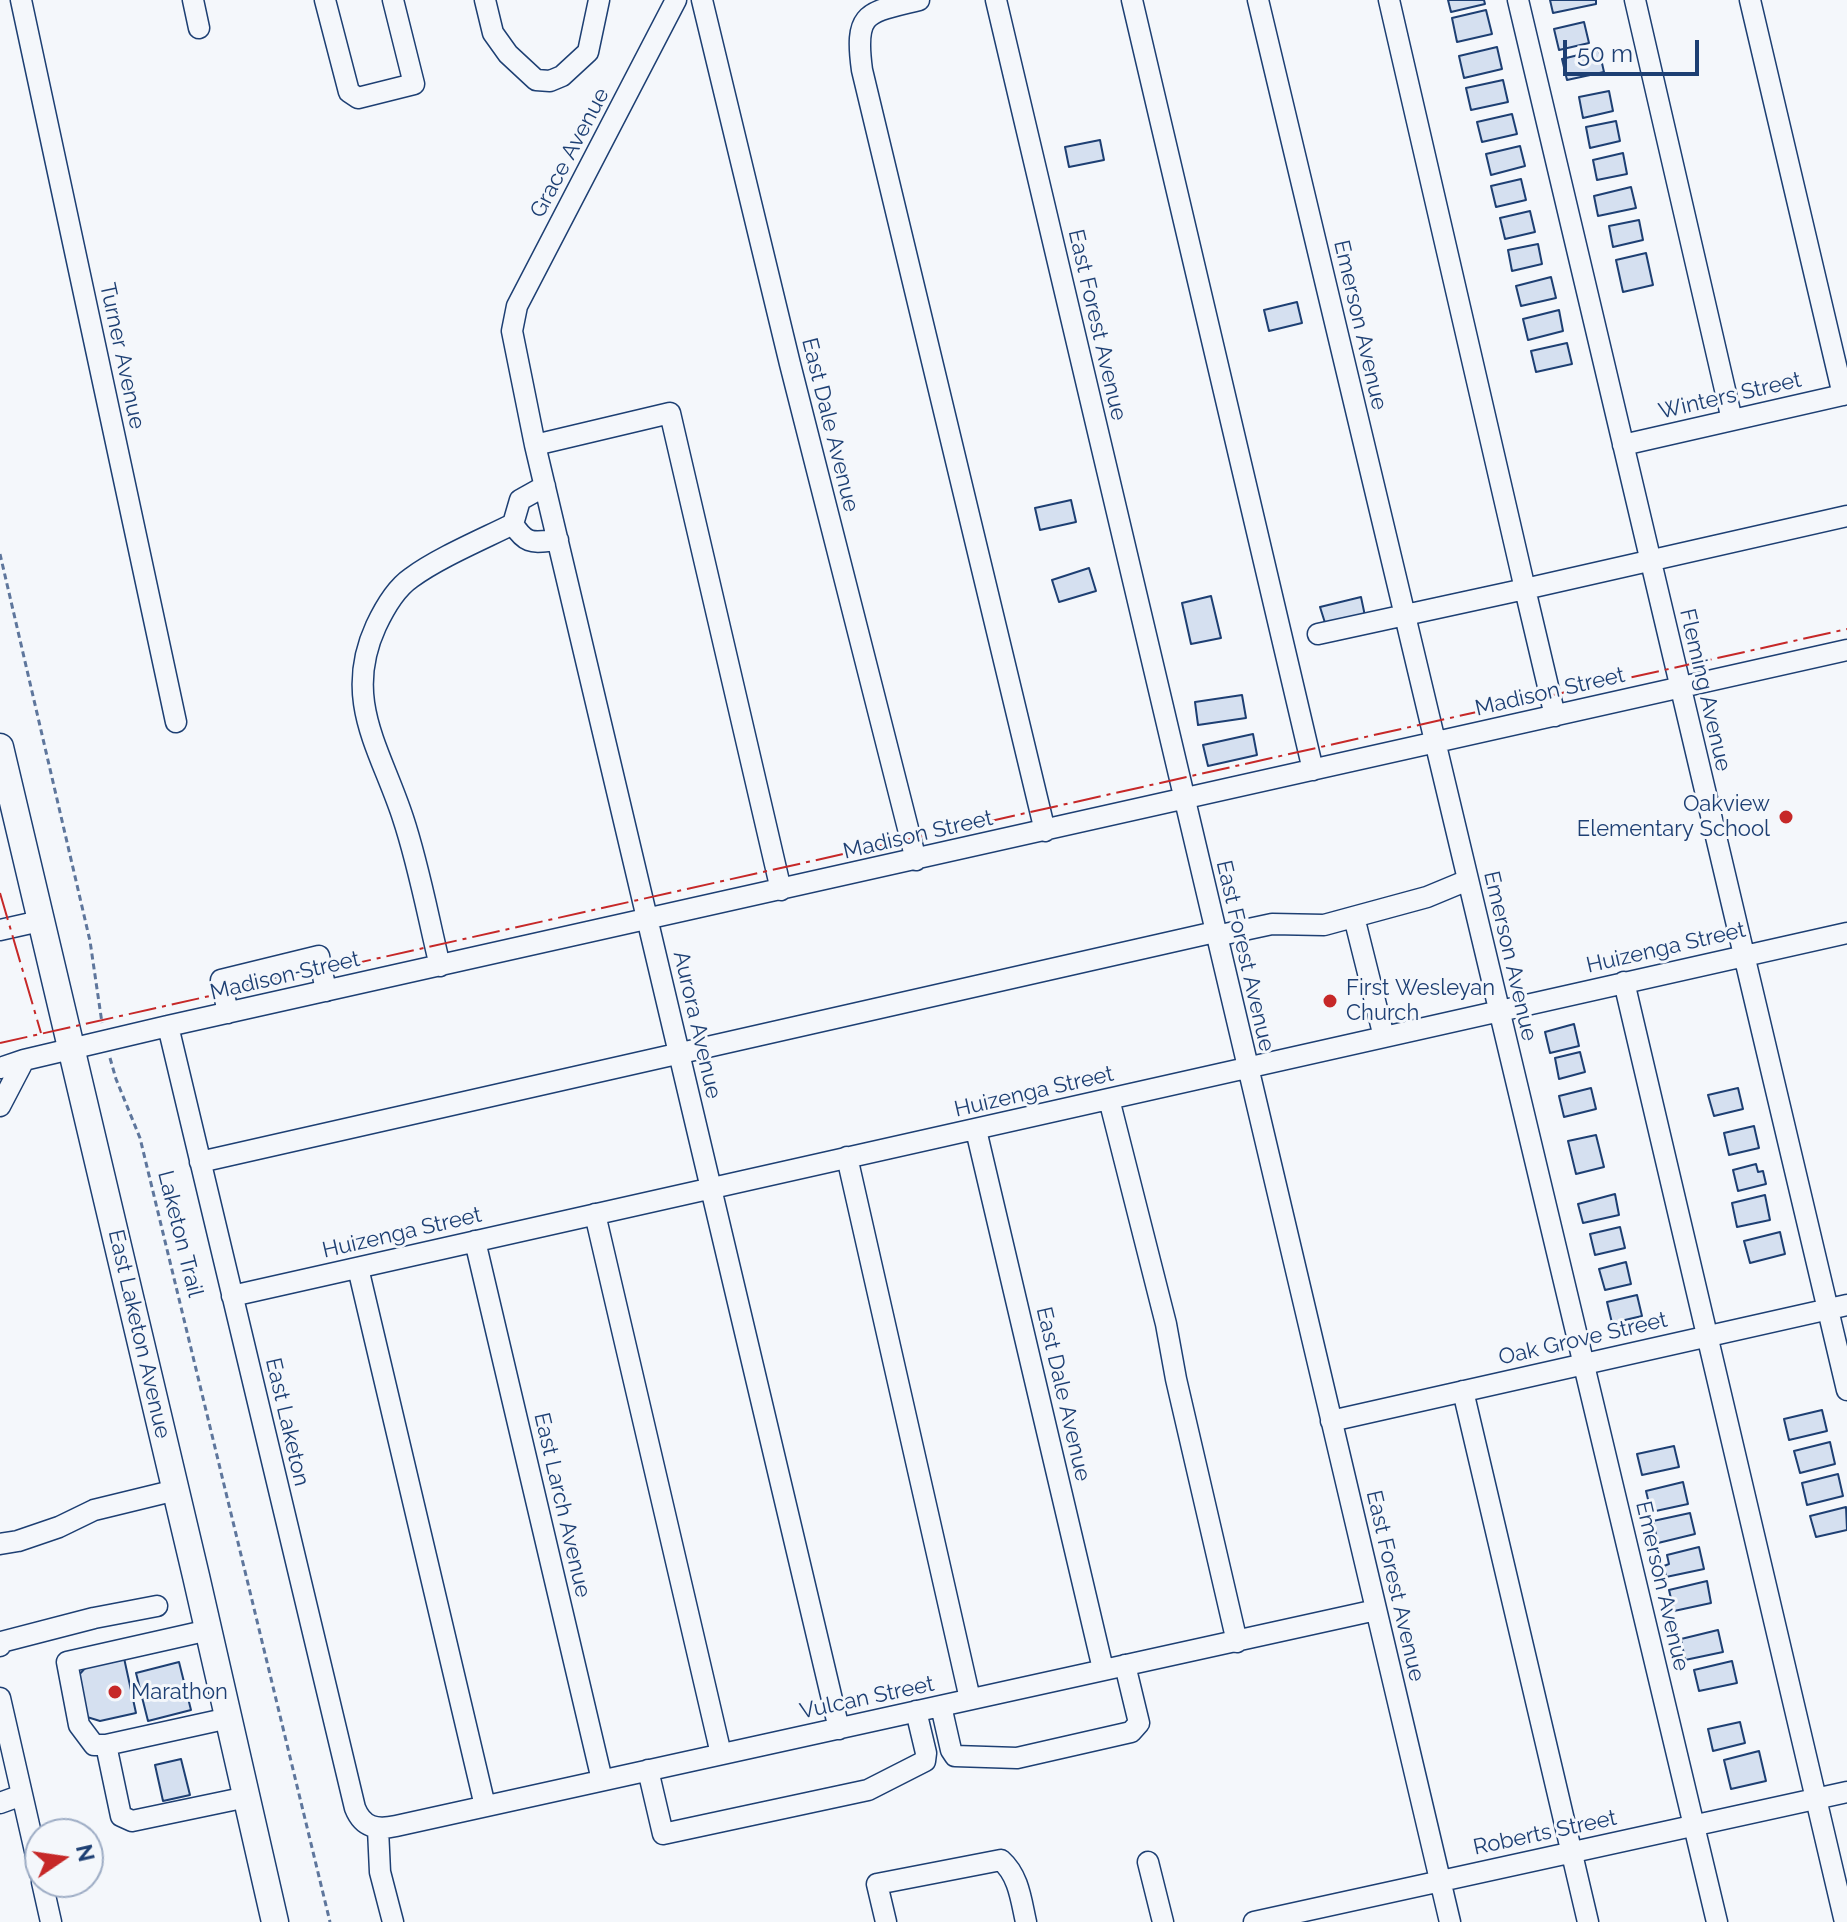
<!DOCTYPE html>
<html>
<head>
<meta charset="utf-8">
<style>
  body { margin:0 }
  #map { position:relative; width:1847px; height:1922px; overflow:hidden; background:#f4f7fb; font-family:Raleway,sans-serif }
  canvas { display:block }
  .north { position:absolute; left:24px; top:1818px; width:80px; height:80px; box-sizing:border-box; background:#f4f7fb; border:2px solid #9eadc5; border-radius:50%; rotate:77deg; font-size:22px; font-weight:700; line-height:32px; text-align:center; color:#1d3f73 }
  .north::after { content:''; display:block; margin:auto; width:28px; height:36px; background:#c62828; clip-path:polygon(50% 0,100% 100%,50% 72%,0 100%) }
  .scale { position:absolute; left:1563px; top:40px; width:136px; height:36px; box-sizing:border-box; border:4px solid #1d3f73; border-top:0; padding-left:10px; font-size:24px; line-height:28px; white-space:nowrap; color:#1d3f73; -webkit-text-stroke:6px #f4f7fb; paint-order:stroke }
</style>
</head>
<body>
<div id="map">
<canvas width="1847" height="1922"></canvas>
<div class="north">N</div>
<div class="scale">50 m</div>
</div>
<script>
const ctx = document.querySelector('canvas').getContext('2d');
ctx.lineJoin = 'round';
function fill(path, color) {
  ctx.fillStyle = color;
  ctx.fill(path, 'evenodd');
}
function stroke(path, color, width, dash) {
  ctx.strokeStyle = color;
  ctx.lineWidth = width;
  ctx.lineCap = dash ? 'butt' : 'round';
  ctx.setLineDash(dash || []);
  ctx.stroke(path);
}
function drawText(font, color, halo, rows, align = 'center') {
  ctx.font = font + ' Raleway,sans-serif';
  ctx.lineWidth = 6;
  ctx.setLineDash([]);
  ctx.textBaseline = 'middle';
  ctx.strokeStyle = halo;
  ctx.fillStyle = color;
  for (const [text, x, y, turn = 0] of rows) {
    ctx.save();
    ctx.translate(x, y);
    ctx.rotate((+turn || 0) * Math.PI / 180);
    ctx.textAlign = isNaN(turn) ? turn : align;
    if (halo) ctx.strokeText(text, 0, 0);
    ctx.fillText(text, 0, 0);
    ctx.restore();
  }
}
const building = new Path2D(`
  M1448,0H1484L1485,4L1451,12Z
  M1550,0H1596V4L1553,13Z
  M1486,10L1492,34L1457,42L1452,18Z
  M1584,22L1589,43L1559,50L1554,29Z
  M1497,47L1502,69L1464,78L1459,56Z
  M1599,50L1604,72L1567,80L1562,59Z
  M1503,80L1508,102L1471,110L1466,88Z
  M1609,91L1613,111L1583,118L1579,97Z
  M1512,114L1517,134L1482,142L1477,122Z
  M1616,121L1620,141L1590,148L1586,127Z
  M1100,140L1104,160L1069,167L1065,147Z
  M1520,146L1525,166L1491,175L1486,154Z
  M1623,153L1627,174L1597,180L1593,160Z
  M1521,179L1526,200L1496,207L1491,186Z
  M1631,187L1636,208L1598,216L1594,196Z
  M1530,211L1535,232L1505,239L1500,218Z
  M1639,220L1643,240L1613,247L1609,226Z
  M1538,244L1542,264L1512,271L1508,250Z
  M1646,253L1653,285L1623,292L1616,260Z
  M1551,277L1556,298L1521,306L1516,286Z
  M1297,302L1302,323L1269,331L1264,310Z
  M1559,310L1563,331L1528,340L1523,319Z
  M1567,343L1572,364L1536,372L1531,351Z
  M1071,500L1076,522L1040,530L1035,508Z
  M1089,568L1096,591L1059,602L1052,580Z
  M1211,596L1221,638L1191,644L1182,603Z
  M1361,597L1365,616L1326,626L1320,607Z
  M1242,695L1246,718L1198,725L1195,702Z
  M1253,734L1257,755L1208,766L1203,745Z
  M1574,1024L1579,1046L1550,1053L1545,1032Z
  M1580,1052L1585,1072L1559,1079L1555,1058Z
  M1591,1088L1596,1109L1564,1117L1559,1096Z
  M1738,1088L1743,1109L1714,1116L1708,1095Z
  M1754,1126L1759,1148L1729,1155L1724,1133Z
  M1596,1135L1604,1167L1576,1174L1568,1141Z
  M1756,1164L1758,1172L1763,1171L1766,1184L1738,1191L1733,1170Z
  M1615,1194L1619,1215L1583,1223L1578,1204Z
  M1765,1195L1770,1220L1737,1227L1732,1203Z
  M1620,1227L1625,1248L1595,1255L1590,1234Z
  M1780,1232L1785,1254L1750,1263L1744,1241Z
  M1626,1262L1631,1284L1605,1290L1599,1269Z
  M1637,1295L1642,1316L1612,1323L1607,1302Z
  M1822,1410L1827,1431L1789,1440L1784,1419Z
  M1830,1442L1835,1464L1800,1473L1794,1451Z
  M1674,1446L1679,1467L1642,1475L1637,1454Z
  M1838,1474L1843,1496L1807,1505L1802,1483Z
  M1683,1482L1688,1504L1651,1512L1646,1491Z
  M1846,1507L1847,1530L1816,1537L1810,1516Z
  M1690,1513L1695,1534L1658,1543L1653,1521Z
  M1699,1547L1704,1569L1666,1577L1664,1566L1669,1564L1667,1555Z
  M1707,1581L1711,1603L1674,1611L1669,1590Z
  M1718,1630L1723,1652L1685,1660L1681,1639Z
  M124,1658L136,1713L100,1721L87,1717L78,1676L87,1666Z
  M1732,1661L1737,1683L1699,1691L1694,1670Z
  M179,1662L191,1710L148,1721L136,1673Z
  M1740,1722L1745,1743L1713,1751L1708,1729Z
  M1759,1751L1766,1781L1731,1789L1724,1760Z
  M181,1759L190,1795L163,1801L155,1765Z`);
const path = new Path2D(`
  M0,554L90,941L102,1023
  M110,1058L116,1079L140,1138L330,1922`);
const minor = new Path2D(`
  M21,0L176,722
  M193,0L199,28
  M325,0L349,92L358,98L414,84L393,0
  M485,0L493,33L508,54L536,80L550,81L562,76L588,52L599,0
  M676,0L517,306L512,331L535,445L839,1729
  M702,0L790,364L916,860
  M919,0C867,13 854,11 862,70L1045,831
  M996,0L1450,1922
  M1132,0L1313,770
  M1258,0L1717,1922
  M1518,0L1847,1390
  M1635,0L1732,420
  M1750,0L1843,395
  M535,445L670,413L781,890
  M1623,445L1847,394
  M513,524L520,500L545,486
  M1318,634L1525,589L1389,0
  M1555,716L1525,589L1847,516
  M1354,917L1384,1037
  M0,930L40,921
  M1216,936L1272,924L1324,925L1427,897L1468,880
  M440,966C428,917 419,866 403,818C381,750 342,700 376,626C384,609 395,589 411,578C438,558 483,539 513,524C527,546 533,542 558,540
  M1624,982L1845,1922
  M228,1013L221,980L319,956L326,991
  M168,1026L355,1808C363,1828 377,1830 396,1826L1376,1610
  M0,1068L24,1060L168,1026L1847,650
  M1109,1099L1166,1324L1176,1379L1237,1642
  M0,1106L24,1060
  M976,1130L1103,1669
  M847,1157L970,1699
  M200,1162L1215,932
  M595,1214L721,1754
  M475,1241L602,1780
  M358,1268L485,1806
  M232,1296L1847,933
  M1463,1391L1588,1922
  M1331,1421L1847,1305
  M0,1544L18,1541L59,1527L94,1510L176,1490
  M209,1630L67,1662L79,1725L94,1745H106L229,1718
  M0,1646L1,1642L94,1618L157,1606
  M0,1698L40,1873
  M941,1706L951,1750L955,1756L1017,1758L1131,1732L1139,1723L1125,1665
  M106,1745L121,1816L132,1821L247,1797
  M648,1770L663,1834L868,1790L925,1761L926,1753L916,1711
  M0,1803L22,1795
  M378,1829L380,1872L393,1922
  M1148,1862L1163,1922
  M42,1882L51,1922
  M886,1922L877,1884L1001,1860C1019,1876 1021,1900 1026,1922
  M1254,1922L1847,1792`);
const major = new Path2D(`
  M0,747L196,1576L275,1922`);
const power = new Path2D(`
  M0,893L41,1033
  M0,1043L1847,629`);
const markers = [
  [1786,817,8,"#c62828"],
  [1330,1001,8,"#c62828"],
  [115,1692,8,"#c62828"]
];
const streetNames = [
  ["Grace Avenue",570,153,-62],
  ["East Forest Avenue",1097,325,77],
  ["Emerson Avenue",1360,325,77],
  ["Turner Avenue",122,356,78],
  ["Winters Street",1730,396,-13],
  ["East Dale Avenue",830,425,76],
  ["Fleming Avenue",1705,690,77],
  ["Madison Street",1550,692,-13],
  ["Madison Street",918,835,-13],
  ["Huizenga Street",1666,948,-13],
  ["East Forest Avenue",1245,956,77],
  ["Emerson Avenue",1510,956,77],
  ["Madison Street",285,976,-13],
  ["Aurora Avenue",697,1025,77],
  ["Huizenga Street",1034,1092,-13],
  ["Huizenga Street",402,1233,-13],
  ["Laketon Trail",180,1234,76],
  ["East Laketon Avenue",139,1334,77],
  ["Oak Grove Street",1583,1339,-13],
  ["East Dale Avenue",1063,1394,77],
  ["East Laketon",287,1422,77],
  ["East Larch Avenue",562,1505,77],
  ["East Forest Avenue",1395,1586,77],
  ["Emerson Avenue",1662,1586,77],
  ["Vulcan Street",867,1698,-12],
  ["Roberts Street",1545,1833,-12]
];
const poiNames = [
  ["Oakview",1770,804,"right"],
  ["Elementary School",1770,829,"right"],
  ["First Wesleyan",1346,988],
  ["Church",1346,1013],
  ["Marathon",131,1692]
];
fill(building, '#d5e0f0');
stroke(building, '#1d3f73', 2);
stroke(minor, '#1d3f73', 23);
stroke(major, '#1d3f73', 29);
stroke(path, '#5e769c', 3, [6, 4]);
stroke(minor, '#f4f7fb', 20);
stroke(major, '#f4f7fb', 26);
stroke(power, '#c62828', 2, [28, 6, 4, 6]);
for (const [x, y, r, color] of markers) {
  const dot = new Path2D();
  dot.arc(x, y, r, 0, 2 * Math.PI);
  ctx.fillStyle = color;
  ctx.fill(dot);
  stroke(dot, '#f4f7fb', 3);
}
drawText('22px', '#1d3f73', '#f4f7fb', streetNames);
drawText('22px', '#1d3f73', '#f4f7fb', poiNames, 'left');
</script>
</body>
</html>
